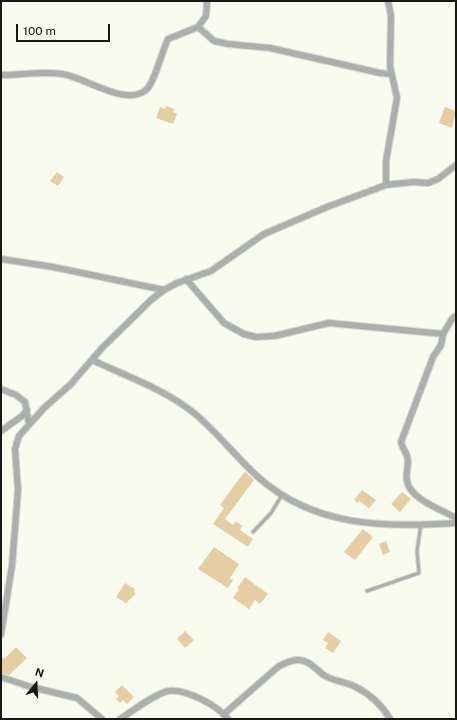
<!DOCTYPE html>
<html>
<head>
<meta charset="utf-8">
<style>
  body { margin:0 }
  #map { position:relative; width:457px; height:720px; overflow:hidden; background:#f9fbef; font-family:"Public Sans",sans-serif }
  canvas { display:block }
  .frame { position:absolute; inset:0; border:2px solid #181914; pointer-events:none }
  .north { position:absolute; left:16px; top:664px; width:40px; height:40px; -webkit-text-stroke:3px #f9fbef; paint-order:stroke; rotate:18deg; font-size:11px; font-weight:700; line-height:16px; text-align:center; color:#181914 }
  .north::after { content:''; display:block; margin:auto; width:14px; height:18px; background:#181914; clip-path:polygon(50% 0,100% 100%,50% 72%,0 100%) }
  .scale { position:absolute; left:16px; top:24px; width:94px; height:18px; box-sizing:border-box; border:2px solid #181914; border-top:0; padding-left:5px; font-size:12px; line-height:14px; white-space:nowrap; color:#181914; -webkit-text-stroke:3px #f9fbef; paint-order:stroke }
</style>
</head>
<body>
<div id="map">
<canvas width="457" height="720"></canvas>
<div class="frame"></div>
<div class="north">N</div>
<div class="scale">100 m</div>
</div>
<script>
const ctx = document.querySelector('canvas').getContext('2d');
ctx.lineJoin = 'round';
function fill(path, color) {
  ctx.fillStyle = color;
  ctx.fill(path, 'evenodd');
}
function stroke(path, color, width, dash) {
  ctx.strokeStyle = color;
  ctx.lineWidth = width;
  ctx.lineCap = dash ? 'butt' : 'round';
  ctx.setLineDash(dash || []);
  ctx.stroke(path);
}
const building = new Path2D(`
  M166,106L174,109L173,112L177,114L173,124L156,118L160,107L165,109Z
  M445,107L456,111L452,128L439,123Z
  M57,172L64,177L58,186L50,181Z
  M245,471L254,480L225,519L233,525L236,521L242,526L240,530L253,539L248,547L213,524L224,508L220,505Z
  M362,490L376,500L369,508L359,501L358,503L354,500Z
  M402,492L411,499L400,512L391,504Z
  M363,529L373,537L355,560L344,552Z
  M386,541L390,552L383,555L379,544Z
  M214,547L239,564L230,578L233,580L228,588L198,569Z
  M245,577L268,594L260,604L255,600L249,609L233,598L239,589L237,588Z
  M125,583L135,589L134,592L136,593L126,603L116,597Z
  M185,631L194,640L185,648L177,639Z
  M328,632L341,641L333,653L325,648L328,643L323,640Z
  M16,647L27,658L9,675L1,673V657L4,659Z
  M122,685L134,697L127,704L123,700L120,703L116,699L119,696L115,692Z`);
const lane = new Path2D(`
  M253,532L271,513L282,495
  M367,591L419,573L417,551L421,524`);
const street = new Path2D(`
  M198,27L214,41L228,44L270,48L380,73L390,74
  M1,75C21,75 42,71 62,74C85,77 125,107 146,90C154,84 162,51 168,39L198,27L206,16L207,1
  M386,185V161L397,98L390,66L391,16L388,1
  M1,259L53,267L164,290
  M186,279L224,323L244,334L256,337L274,336L329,323L443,334L452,319L456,316
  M443,334L441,345L433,357L401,442C402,448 405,450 407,456C410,464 405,473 407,481C410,499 442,510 456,518
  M92,360C126,376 164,389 194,413C217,432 236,457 258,477C314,527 385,528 456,523
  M1,389L16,395L25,402L29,424
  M1,431L22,416L27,410
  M1,634L12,566L18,490L15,449L19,436L44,408L71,384L102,348L151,300L164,290L177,283L211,271L264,234L327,207L386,185L413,182L428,183L438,179L456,165
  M1,677L31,687L77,698L102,719
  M224,714L279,666C286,663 292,659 299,660C311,661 316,670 325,676C334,681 345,682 354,686C368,693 382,705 390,719
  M120,719C133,711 154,694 168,691C186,688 218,706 228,719`);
fill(building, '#e6cea4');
stroke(lane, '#d5d7cc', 5);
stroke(street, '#d5d7cc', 8);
stroke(lane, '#abb0ac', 3);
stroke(street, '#abb0ac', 6);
</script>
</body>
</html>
